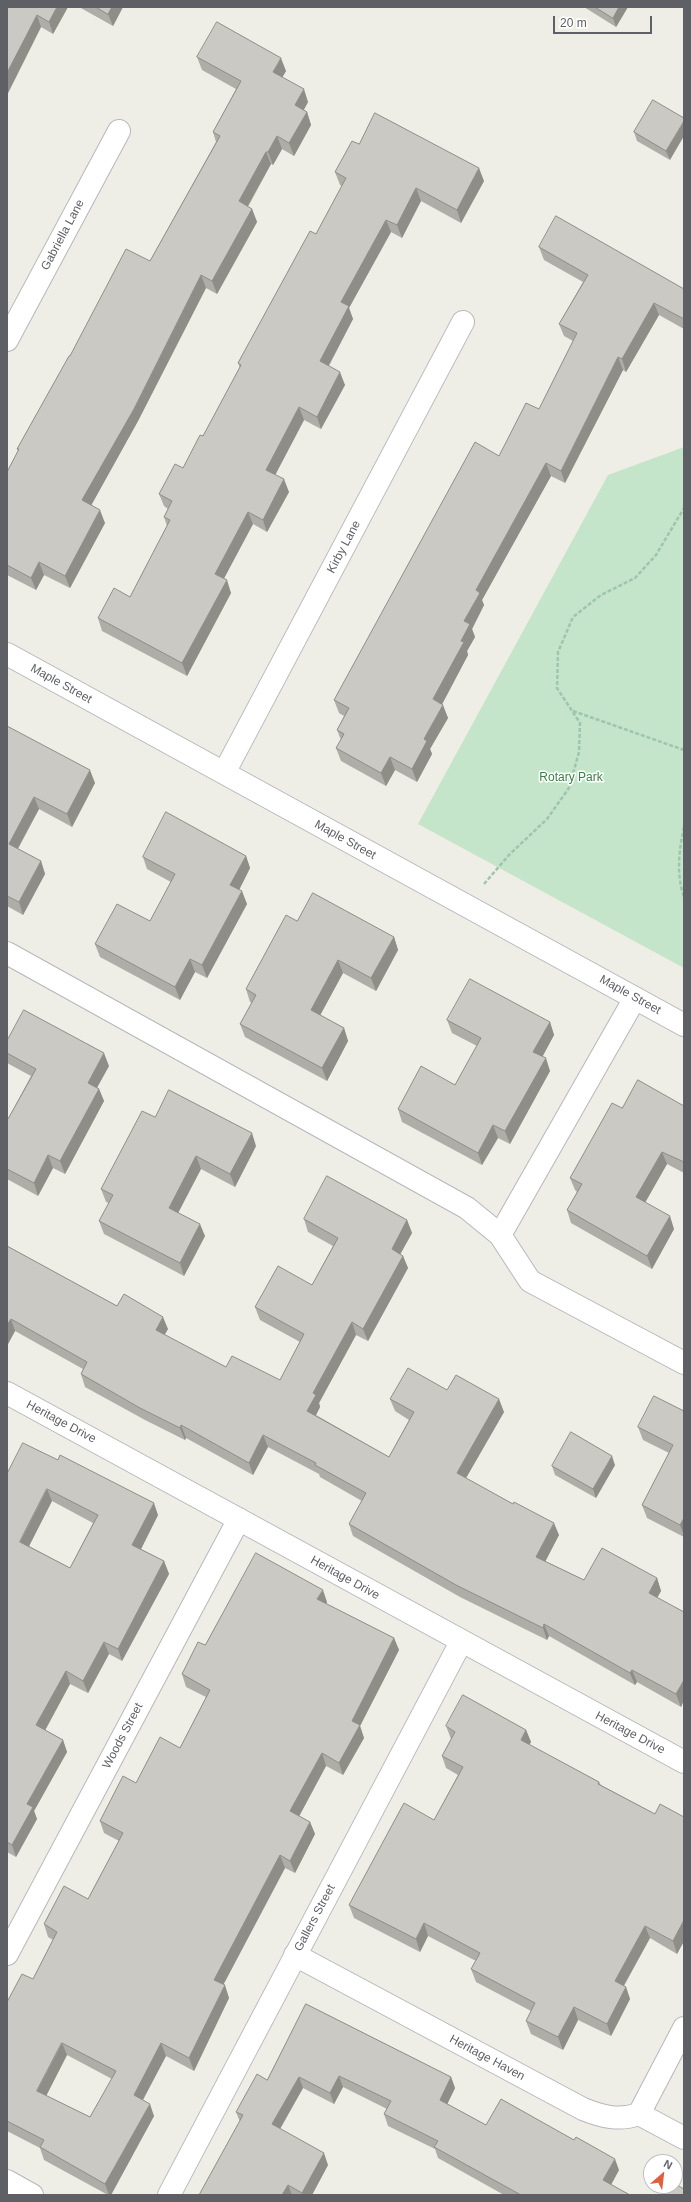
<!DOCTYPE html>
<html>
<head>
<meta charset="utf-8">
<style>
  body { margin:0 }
  #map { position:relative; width:691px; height:2202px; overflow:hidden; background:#efeee6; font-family:Arial,sans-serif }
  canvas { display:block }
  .frame { position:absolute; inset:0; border:8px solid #5e6066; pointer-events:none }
  .north { position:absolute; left:643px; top:2154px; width:40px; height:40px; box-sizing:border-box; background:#fff; border:1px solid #bfbfc2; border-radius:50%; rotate:28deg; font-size:11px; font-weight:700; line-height:16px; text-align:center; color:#5e6066 }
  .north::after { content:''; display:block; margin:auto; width:14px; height:18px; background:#e05f3c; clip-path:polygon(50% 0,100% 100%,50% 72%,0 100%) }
  .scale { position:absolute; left:553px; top:16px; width:99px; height:18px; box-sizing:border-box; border:2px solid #5e6066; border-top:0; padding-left:5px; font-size:12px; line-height:14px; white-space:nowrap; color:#5e6066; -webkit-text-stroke:3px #fff; paint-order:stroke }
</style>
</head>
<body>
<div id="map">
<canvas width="691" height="2202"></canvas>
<div class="frame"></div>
<div class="north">N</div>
<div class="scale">20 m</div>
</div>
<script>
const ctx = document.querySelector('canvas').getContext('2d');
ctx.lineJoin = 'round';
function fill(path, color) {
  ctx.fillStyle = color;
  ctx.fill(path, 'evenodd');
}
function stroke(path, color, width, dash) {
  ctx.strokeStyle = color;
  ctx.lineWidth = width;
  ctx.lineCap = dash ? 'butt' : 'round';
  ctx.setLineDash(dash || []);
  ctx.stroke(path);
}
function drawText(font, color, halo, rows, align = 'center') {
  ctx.font = font + ' Arial,sans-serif';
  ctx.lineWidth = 3;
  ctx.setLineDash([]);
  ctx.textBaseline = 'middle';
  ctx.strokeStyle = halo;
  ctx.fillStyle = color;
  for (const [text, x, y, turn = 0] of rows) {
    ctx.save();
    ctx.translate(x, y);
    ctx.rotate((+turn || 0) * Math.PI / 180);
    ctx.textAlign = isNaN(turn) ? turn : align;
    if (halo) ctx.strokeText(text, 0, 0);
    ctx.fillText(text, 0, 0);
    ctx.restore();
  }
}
const green = new Path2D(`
  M684,447V968L418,824L608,475Z`);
const path = new Path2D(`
  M573,711L684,750
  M684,827C679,850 676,874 684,897
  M484,884L509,855L547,819L569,788L579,752L580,723L557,688L558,652L573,617L601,595L635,578L656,555L684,508`);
const street = new Path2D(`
  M7,340L119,131
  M7,654L684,1025
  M224,773L463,322
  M7,953L467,1208L500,1235
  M635,998L500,1235L530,1281L684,1363
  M7,1393L684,1762
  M7,1954L239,1519
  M295,1955L583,2109C603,2117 619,2121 639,2114L684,2138
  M639,2114L684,2028
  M7,2181L32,2195
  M169,2195L461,1642`);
const wall = new Path2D(`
  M7,7H68L53,34L41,27L7,95Z
  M79,7H123L113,26Z
  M584,7H628L616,27Z
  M197,57L286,71L282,77L308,102L304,110L307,112L311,125L294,156L282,149L273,165L271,164L248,207L252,209L257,222L217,294L206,288L138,421L91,505L105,523L70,588L44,575L36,590L7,575V472L18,451L17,449L70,356L150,261L216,142L213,132L236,89L202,70Z
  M653,100L670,160L637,141L634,132Z
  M359,144L484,181L461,223L421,201L402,238L391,232L349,308L353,319L329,366L345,385L321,429L304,420L275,475L289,492L267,532L253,524L224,578L231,593L187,676L102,631L98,618L130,597L167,526L164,517L168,509L164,506L159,494L183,468L203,436L240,368L238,363L316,234L342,186L340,185L335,172Z
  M539,247L684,289V329L659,315L626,372L623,370L565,483L551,476L482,600L484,605L472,629L475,637L467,651L468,655L442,704L448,718L430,749L432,754L417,782L395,770L386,786L341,761L336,748L341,740L337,730L344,716L339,713L334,700L499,456L539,409L573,341L564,336L559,324L583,282L544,260Z
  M7,726L95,783L72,827L39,809L18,849L41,861L45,874L23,915L7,906Z
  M246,856L250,868L239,890L247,904L207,978L195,972L180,1000L100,957L95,944L150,921L171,882L147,869L143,857Z
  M297,921L394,937L398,950L376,991L343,973L320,1015L344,1028L348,1041L327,1081L245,1037L240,1024L252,1003L250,1002L246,989Z
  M447,1020L550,1022L554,1035L542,1057L550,1071L510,1144L498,1138L482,1165L402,1122L398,1109L455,1085L477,1046L452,1033Z
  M7,1041L109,1066L97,1087L99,1089L104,1101L65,1174L53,1168L38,1196L7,1179V1118L8,1119L31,1076L7,1063Z
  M684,1106V1173L667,1164L645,1202L674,1229L652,1269L571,1223L567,1210L577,1192L575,1190L570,1178L622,1108Z
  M155,1117L256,1146L235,1187L201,1169L178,1212L205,1236L184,1276L104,1234L99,1221L109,1203L106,1202L101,1189Z
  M304,1219L407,1220L412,1233L400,1254L403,1256L408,1268L368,1341L356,1335L319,1403L320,1407L316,1415L389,1457L409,1420L395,1411L390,1399L447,1390L504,1412L466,1478L559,1535L545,1561L584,1580L657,1578L661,1591L657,1598L684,1612V1700L681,1707L637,1682L635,1685L549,1636L547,1640L460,1597L353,1536L349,1524L362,1501L320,1477L319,1474L268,1447L253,1475L186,1438L185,1440L145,1420L85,1387L81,1374L83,1369L15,1331L8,1344H7V1246L117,1306L168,1329L164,1335L226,1367L280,1380L300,1342L260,1320L255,1307L312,1285L333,1246L308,1232Z
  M684,1411V1537L647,1518L642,1505L669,1453L643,1440L638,1427Z
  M615,1465L596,1498L555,1475L552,1466Z
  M7,1474L158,1515L141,1549L164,1561L169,1574L122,1661L109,1654L88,1693L70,1684L45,1730L63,1740L67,1752L34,1811L37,1819L16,1857L7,1852ZM52,1501L93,1523L70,1568L29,1546Z
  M327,1602L326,1604L394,1638L399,1650L360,1726L364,1738L343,1775L326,1766L299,1816L310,1822L315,1834L295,1873L285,1868L223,1985L229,1998L194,2071L166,2056L143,2100L154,2116L111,2195H108L44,2160L40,2148L7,2131V2002L33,1979L53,1940L48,1937L44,1924L88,1899L119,1841L104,1833L100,1821L136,1783L180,1748L206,1697L186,1687L182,1674L205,1645ZM67,2055L112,2079L90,2117L46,2096Z
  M446,1726L526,1730L531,1742L529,1745L599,1782L601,1785L655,1814L684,1817V1941L677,1954L650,1938L624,1986L626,1987L630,1999L611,2036L578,2020L563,2050L531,2034L526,2021L531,2011L476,1982L471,1969L476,1961L428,1936L420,1952L354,1918L349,1905L434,1820L458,1775L446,1768L442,1756L451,1739Z
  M306,2004L451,2077L455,2088L447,2104L486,2125L619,2170L611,2185L630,2195H504L438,2158L435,2149L388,2126L384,2114L387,2109L343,2087L334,2104L303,2088L280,2129L328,2165L312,2195H199L240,2122L236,2112L267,2080Z`);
const shadedWall = new Path2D(`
  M57,7H68L53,34L49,22Z
  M112,7H123L113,26L108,14Z
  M619,7H628L616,27L613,18Z
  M37,15L41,27L7,95V73Z
  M281,58L286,71L278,85L273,72Z
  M304,89L308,102L299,118L295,105Z
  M307,112L311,125L294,156L289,143Z
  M684,121V136L670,160L666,151Z
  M277,136L282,149L273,165L268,152Z
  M266,152L271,164L243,214L239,201Z
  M479,168L484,181L461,223L457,210Z
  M416,188L421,201L402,238L397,225Z
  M252,209L257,222L217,294L212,281Z
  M386,220L391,232L349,308L353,319L324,374L320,361L341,302Z
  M201,275L206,288L138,421L87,513L82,500Z
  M654,303L659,315L626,372L622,359Z
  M618,357L623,370L565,483L561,471Z
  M340,372L345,385L321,429L317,417Z
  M299,407L304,420L271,483L266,470Z
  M546,463L551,476L482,600L484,605L472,629L475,637L467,651L468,655L438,712L433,699L461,641L464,621L476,590Z
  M284,479L289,492L267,532L263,520Z
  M100,510L105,523L70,588L65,576Z
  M248,512L253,524L220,586L215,574Z
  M39,562L44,575L36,590L31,578Z
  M227,580L231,593L187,676L182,663Z
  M443,705L448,718L430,749L432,754L417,782L412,769L424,739Z
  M390,757L395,770L386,786L381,773Z
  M90,770L95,783L72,827L67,814Z
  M34,797L39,809L13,857L9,844Z
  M246,856L250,868L235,898L230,885Z
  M41,861L45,874L23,915L19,902Z
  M242,891L247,904L207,978L202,965Z
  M394,937L398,950L376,991L371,978Z
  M190,959L195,972L180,1000L175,987Z
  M338,960L343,973L316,1023L311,1010Z
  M550,1022L554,1035L538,1065L533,1052Z
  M344,1028L348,1041L327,1081L322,1068Z
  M104,1053L109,1066L93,1095L88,1083Z
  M546,1058L550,1071L510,1144L505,1131Z
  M99,1089L104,1101L65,1174L60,1161Z
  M493,1125L498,1138L482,1165L478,1153Z
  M252,1133L256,1146L235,1187L230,1174Z
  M662,1152L667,1164L641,1210L636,1197Z
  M48,1155L53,1168L38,1196L34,1183Z
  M196,1156L201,1169L174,1221L169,1208Z
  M670,1216L674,1229L652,1269L647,1256Z
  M407,1220L412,1233L396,1262L392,1249Z
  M200,1224L205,1236L184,1276L180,1263Z
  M403,1256L408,1268L368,1341L363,1329Z
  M163,1317L168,1329L160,1343L156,1330Z
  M11,1319L15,1331L8,1344L7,1342V1325Z
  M352,1322L356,1335L319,1403L320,1407L312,1423L307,1411L313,1393Z
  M499,1399L504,1412L462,1485L457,1473Z
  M181,1425L186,1438L185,1440L180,1428Z
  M263,1435L268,1447L253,1475L249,1463Z
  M612,1456L615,1465L596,1498L593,1489Z
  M47,1489L52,1501L25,1554L20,1542Z
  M154,1503L158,1515L137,1557L132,1545Z
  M684,1518V1535L680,1525Z
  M554,1523L559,1535L541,1570L536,1557Z
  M164,1561L169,1574L122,1661L118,1649Z
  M657,1578L661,1591L653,1605L649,1593Z
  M323,1590L327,1602L322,1612L317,1599Z
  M544,1624L549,1636L547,1640L543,1628Z
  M394,1638L399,1650L360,1726L364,1738L343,1775L339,1763L352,1721Z
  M104,1642L109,1654L88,1693L83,1681Z
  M632,1670L637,1682L635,1685L630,1673Z
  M66,1671L70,1684L41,1738L36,1725Z
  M684,1680V1700L681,1707L676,1694Z
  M526,1730L531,1742L525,1752L521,1740Z
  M63,1740L67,1752L34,1811L37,1819L16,1857L12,1845L27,1804Z
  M322,1753L326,1766L295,1824L290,1811Z
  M310,1822L315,1834L295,1873L290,1861Z
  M280,1855L285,1868L219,1993L214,1980Z
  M684,1920V1941L677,1954L673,1941Z
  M424,1923L428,1936L420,1952L416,1939Z
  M645,1926L650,1938L619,1994L615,1981Z
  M225,1985L229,1998L194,2071L189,2058Z
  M626,1987L630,1999L611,2036L607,2024Z
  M574,2007L578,2020L563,2050L558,2037Z
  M62,2043L67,2055L42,2104L37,2091Z
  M161,2043L166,2056L139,2107L134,2095Z
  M339,2076L343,2087L334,2104L330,2093Z
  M299,2077L303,2088L276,2136L272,2124Z
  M451,2077L455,2088L444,2111L440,2100Z
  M150,2104L154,2116L111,2195H109L105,2184Z
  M324,2153L328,2165L312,2195H303L302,2193Z
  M615,2159L619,2170L607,2192L603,2180Z
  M288,2185L292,2195H282Z`);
const building = new Path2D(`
  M7,7H57L49,22L37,15L7,73Z
  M96,7H112L108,14Z
  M595,7H619L613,18Z
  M217,22L281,58L273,72L304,89L295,105L307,112L289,143L277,136L268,152H266L239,201L252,209L212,281L201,275L134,409L82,500L100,510L65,576L39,562L31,578L7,565V508L8,507L7,506V472L19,449H17L69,356H70L126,249L150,261L220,136L213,132L241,81L197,57Z
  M653,100L684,118V121L666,151L634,132Z
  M375,113L479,168L457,210L416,188L397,225L386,220L341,302L349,306L320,361L340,372L317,417L299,407L266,470L284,479L263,520L248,512L215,574L227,580L182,663L98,618L114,588L130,597L170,520L164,517L172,501L159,494L175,464L183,468L200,435L203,436L241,365L238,363L310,231L316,234L346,178L335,172L352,141L359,144Z
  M556,216L684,289V319L654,303L622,359L618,357L561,471L546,463L476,590L480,593L464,621L470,624L461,641L464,642L433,699L443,705L424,739L427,741L412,769L390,757L381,773L336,748L344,734L337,730L349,708L334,700L475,442L499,456L526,403L539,409L577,333L559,324L588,275L539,247Z
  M7,726L90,770L67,814L34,797L9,844L41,861L19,902L7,896Z
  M166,812L246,856L230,885L242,891L202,965L190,959L175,987L95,944L117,904L150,921L175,874L143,857Z
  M313,893L394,937L371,978L338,960L311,1010L344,1028L322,1068L240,1024L256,995L246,989L286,915L297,921Z
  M470,979L550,1022L533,1052L546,1058L505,1131L493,1125L478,1153L398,1109L421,1066L455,1085L481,1038L447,1020Z
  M24,1010L104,1053L88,1083L99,1089L60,1161L48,1155L34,1183L7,1169V1118L8,1119L36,1069L7,1053V1041Z
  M638,1080L684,1106V1162L662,1152L636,1197L670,1216L647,1256L567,1210L582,1184L570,1178L612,1103L622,1108Z
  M169,1090L252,1133L230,1174L196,1156L169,1208L200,1224L180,1263L99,1221L113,1195L101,1189L142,1111L155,1117Z
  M327,1176L407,1220L392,1249L403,1256L363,1329L352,1322L313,1393L316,1395L307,1411L389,1457L414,1412L390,1399L408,1368L447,1390L456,1375L499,1399L457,1473L513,1504L514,1502L554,1523L536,1557L584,1580L602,1548L657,1578L649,1593L684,1612V1680L676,1694L632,1670L630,1673L544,1624L543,1628L456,1585L349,1524L366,1493L315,1465L316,1463L263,1435L249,1463L181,1425L180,1428L140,1408L81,1374L87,1362L11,1319L7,1325V1246L117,1306L124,1294L163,1317L156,1330L226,1367L232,1356L280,1380L304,1334L255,1307L278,1266L312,1285L338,1238L304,1219Z
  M654,1396L684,1411V1518L680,1525L642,1505L673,1445L638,1427Z
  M571,1432L612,1456L593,1489L552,1466Z
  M23,1443L58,1460L60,1455L154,1503L132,1545L164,1561L118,1649L104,1642L83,1681L66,1671L36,1725L63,1740L27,1804L33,1807L12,1845L7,1842V1474ZM47,1489L98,1515L70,1568L20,1542Z
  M256,1553L323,1590L317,1599L394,1638L352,1721L360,1725L339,1763L322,1753L290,1811L310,1822L290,1861L280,1855L214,1980L225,1985L189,2058L161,2043L134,2095L150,2104L105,2184L40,2147L44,2140L7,2121V2002L22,1974L33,1979L57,1932L44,1924L64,1886L88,1899L123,1833L100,1821L123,1776L136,1783L160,1737L180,1748L210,1690L182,1674L198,1642L205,1645ZM62,2043L116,2071L90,2117L37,2091Z
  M463,1695L526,1730L521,1740L599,1782L598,1784L655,1814L660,1804L684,1817V1920L673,1941L645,1926L615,1981L626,1987L607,2024L574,2007L558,2037L526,2021L535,2003L471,1969L480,1953L424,1923L416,1939L349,1905L404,1803L434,1820L463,1767L442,1756L455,1732L446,1726Z
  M306,2004L451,2077L440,2100L486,2125L501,2099L574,2140L576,2137L615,2159L603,2180L630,2195H521L434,2147L438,2141L384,2114L391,2101L339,2076L330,2093L299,2077L272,2124L324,2153L302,2193L288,2185L282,2195H199L243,2115L236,2112L257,2074L267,2080Z
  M675,2184L684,2189V2195H661L666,2186H675Z`);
const streetNames = [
  ["Gabriella Lane",63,235,-62],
  ["Kirby Lane",344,547,-62],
  ["Maple Street",61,684,29],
  ["Maple Street",345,840,29],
  ["Maple Street",630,995,29],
  ["Heritage Drive",61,1422,28],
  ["Heritage Drive",345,1578,29],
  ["Heritage Drive",630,1733,28],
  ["Woods Street",123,1736,-62],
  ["Gallers Street",315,1918,-62],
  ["Heritage Haven",487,2058,28]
];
const parkNames = [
  ["Rotary Park",571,778]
];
fill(green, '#c4e5c9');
stroke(street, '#b6b7bc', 24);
stroke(path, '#9ec5af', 2.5, [4, 2]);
stroke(street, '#fff', 22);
fill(wall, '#afada8');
fill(shadedWall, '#8e8d88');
fill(building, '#cbc9c3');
stroke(building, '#8e8d88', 1);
drawText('12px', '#5e6066', '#fff', streetNames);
drawText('12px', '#398146', '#fff', parkNames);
</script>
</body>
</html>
